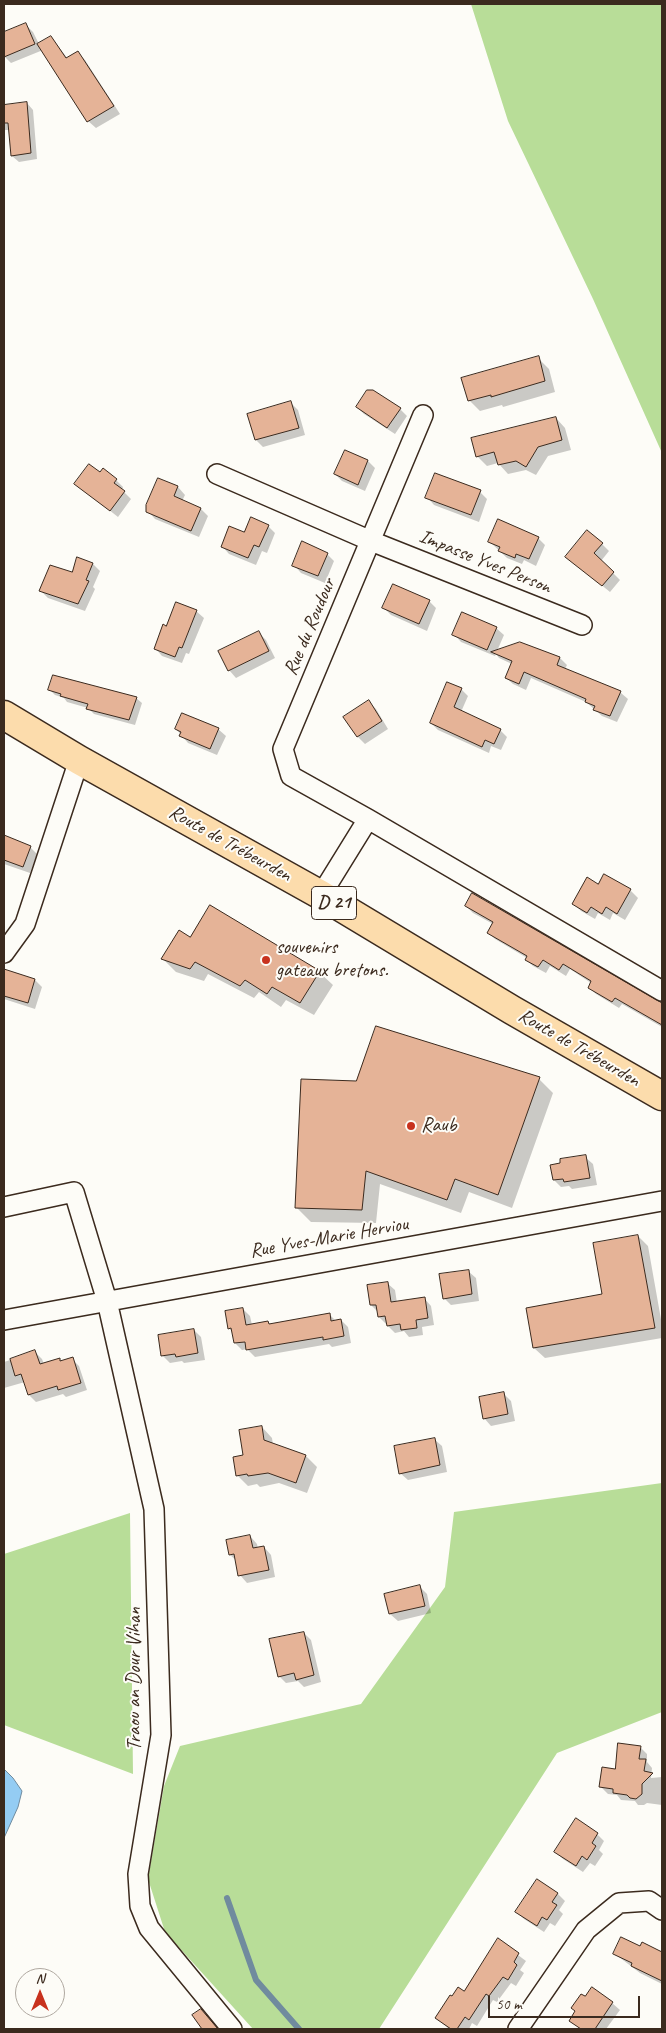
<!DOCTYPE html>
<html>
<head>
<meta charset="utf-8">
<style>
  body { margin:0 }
  #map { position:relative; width:666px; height:2033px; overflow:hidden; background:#fdfcf7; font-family:Caveat,sans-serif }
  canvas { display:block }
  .frame { position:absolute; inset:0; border:5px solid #3b2a1e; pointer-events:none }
  .north { position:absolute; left:15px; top:1968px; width:50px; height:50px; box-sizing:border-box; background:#fdfcf7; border:1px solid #afa8a0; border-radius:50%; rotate:0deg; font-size:14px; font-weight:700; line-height:20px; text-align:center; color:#3b2a1e }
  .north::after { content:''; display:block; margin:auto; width:18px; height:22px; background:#c8321e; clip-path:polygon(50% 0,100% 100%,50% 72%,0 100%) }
  .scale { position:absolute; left:488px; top:1996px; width:152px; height:22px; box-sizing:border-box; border:2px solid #3b2a1e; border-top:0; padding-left:6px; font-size:15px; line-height:18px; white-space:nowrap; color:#3b2a1e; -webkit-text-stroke:4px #fdfcf7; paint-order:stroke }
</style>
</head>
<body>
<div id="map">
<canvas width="666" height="2033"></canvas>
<div class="frame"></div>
<div class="north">N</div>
<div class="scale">50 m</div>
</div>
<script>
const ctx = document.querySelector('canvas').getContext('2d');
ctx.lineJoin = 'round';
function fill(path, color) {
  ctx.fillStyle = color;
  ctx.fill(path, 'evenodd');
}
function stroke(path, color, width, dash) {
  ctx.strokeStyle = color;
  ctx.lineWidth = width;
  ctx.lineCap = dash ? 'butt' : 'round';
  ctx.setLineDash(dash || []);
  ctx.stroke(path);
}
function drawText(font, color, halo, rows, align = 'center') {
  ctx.font = font + ' Caveat,sans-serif';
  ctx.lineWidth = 4;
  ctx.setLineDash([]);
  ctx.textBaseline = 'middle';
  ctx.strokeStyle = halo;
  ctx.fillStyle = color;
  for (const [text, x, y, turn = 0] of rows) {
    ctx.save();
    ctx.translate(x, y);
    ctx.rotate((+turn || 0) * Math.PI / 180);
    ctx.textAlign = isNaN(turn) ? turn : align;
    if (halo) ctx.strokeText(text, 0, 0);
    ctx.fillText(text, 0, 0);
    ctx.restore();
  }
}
const green = new Path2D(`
  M471,4H662V453L593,299L508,121Z
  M662,1483V1712L557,1753L379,2029H253L165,1932L148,1879L164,1786L180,1746L361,1704L445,1587L454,1512Z
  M130,1513L133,1774L4,1725V1554Z`);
const water = new Path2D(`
  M4,1769L13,1778L22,1791L18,1807L4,1838Z`);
const shadow = new Path2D(`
  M26,25L33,32L39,44L51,37L68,59L78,53L85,60L120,114L96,128L88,121L43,50L11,63L4,56V33Z
  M27,103L33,110L37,159L19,162L12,156L10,130H4V106Z
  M538,358L549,369L555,392L503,407L502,405L480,411L469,400Z
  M291,403L298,410L305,435L263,447L256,440L249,415Z
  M357,407L400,409L407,416L395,434L364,414Z
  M556,418L565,428L571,450L548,456L536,475L526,470L508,474L498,463L487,466L477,456Z
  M368,461L375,468L365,491L342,481L335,474Z
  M100,474L116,480L123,487L122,490L131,499L118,517L76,484Z
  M159,480L178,487L185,495L182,501L201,509L208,516L199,537L155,519L148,511Z
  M480,492L487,499L479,522L434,505L427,497Z
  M268,526L275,533L267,553L262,551L256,565L229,554L222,546L245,534Z
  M538,538L545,545L536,566L524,560L522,564L507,558L490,542Z
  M602,544L609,551L601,561L620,580L610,592L567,557Z
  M327,554L334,561L325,583L301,573L294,565Z
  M93,564L100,571L93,587L95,589L85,611L48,598L41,591Z
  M429,601L436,608L427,631L391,615L384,608Z
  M196,611L204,618L189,654L186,653L182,663L162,656L155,648L167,628Z
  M496,628L504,635L497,651L536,648L560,658L567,665L565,669L621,693L628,699L617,722L602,716L586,702L531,678L526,690L513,684L506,678L512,664L499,658L496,654L495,656L461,642L454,634Z
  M259,633L266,640L275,658L236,678L229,670Z
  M49,689L136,698L142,703L135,725L94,714L88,708L67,702L64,698L55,695Z
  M461,689L468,696L461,712L500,730L507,737L501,750L491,746L489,753L438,730L431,723Z
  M369,702L376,709L388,729L365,744L358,737Z
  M176,729H218L226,736L217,755L188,743Z
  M4,837L30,847L37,854L30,873L4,864Z
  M605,875L630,890L638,898L625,920L613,913L610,920L598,913L595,919L581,911L573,903L599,885Z
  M473,895L662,1005V1027L622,1004L619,1008L596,994L589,987L591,983L570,969L566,976L550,966L546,973L533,966L526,960L527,958L495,939L489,933L493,924L473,913L466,906Z
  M190,938L319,972L333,985L314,1015L286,1000L281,1007L259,992L254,998L208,974L204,981L176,972L163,959Z
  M4,971L35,980L42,987L35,1009L4,999Z
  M539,1079L553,1093L512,1208L469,1192L461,1213L380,1184L376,1223L311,1222L297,1208L357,1082Z
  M585,1157L593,1164L597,1185L572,1189L569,1186L561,1187L554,1180Z
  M638,1236L648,1246L662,1325V1338L545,1358L534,1348L527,1309L604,1295Z
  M468,1271L476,1278L479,1301L451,1305L444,1298Z
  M387,1283L395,1290L397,1303L424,1298L431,1306L434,1325L422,1327L423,1335L409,1337L404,1331L395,1333L379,1317L378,1312L371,1305Z
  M243,1309L250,1316L252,1325L268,1322L270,1325L329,1314L336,1321L341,1320L348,1327L351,1343L332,1347L329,1344L255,1357L247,1349L242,1350L235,1343L233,1333L229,1328Z
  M194,1330L201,1337L205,1360L184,1363L182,1361L170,1363L163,1356Z
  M35,1352L42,1359L44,1364L59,1359L62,1362L72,1359L79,1366L87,1390L66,1397L63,1394L36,1402L29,1395L25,1382L4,1388V1362Z
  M504,1394L511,1401L515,1421L491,1426L484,1418Z
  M262,1427L272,1438L273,1445L306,1456L317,1467L307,1493L279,1483L260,1487L257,1484L248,1486L237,1475L245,1456Z
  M434,1439L442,1446L447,1472L408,1480L400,1473Z
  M250,1536L257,1544L258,1549L264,1547L271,1555L275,1577L247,1583L240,1575L237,1561L230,1555Z
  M419,1586L427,1594L431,1613L398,1621L390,1614L386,1595Z
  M304,1633L311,1640L321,1682L304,1687L298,1681L286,1683L279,1676Z
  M640,1747L647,1754V1762L652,1768L651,1778L662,1777V1805L647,1803L644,1805H638L635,1801L621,1800L617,1795L608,1794L601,1787Z
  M597,1834L604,1841L599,1850L603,1854L595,1866L590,1863L583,1872L563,1859L556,1852Z
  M537,1881L558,1894L565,1901L559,1910L563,1914L555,1926L550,1923L544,1932L524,1919L517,1912Z
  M498,1940L526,1961L520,1970L524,1973L516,1986L511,1983L497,2002L493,2000L477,2026L472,2023L469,2029H449L436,2018L453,1998L465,1993Z
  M643,1944L662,1953V1984L640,1973L615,1954L641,1948Z
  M612,2003L620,2010L606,2029H580L571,2021Z`);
const stream = new Path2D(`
  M227,1898L256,1980L299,2029`);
const building = new Path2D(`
  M26,23L35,44L4,57V32Z
  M51,36L66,58L78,51L114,106L87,122L37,44Z
  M27,102L31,153L11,156L8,123H4V105Z
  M539,356L545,381L491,397V395L468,401L461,378Z
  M367,390H373L401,408L387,428L356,407Z
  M291,401L299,428L255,440L247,414Z
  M556,417L562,440L538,447L526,467L516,461L498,465L494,452L476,457L471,438Z
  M345,450L368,460L358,485L334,474Z
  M89,464L100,472L103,468L117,479L114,483L125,491L110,511L74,484Z
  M435,473L481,490L471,515L425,498Z
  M158,478L178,486L174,496L201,508L191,531L146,512V505Z
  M251,517L269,525L259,547L254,545L248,558L221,547L229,526L244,532Z
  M498,519L539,537L529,559L516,554L515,558L498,551L500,547L488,542Z
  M587,530L603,543L594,553L614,572L602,586L565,557Z
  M302,541L328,553L318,576L292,566Z
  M77,557L93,563L86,580L89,581L78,604L39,591L50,565L72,572Z
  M393,584L430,600L419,624L382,608Z
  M176,602L197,610L182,648L179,647L175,657L154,649L163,624L166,626Z
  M462,612L497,627L487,650L452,635Z
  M259,631L269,651L228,671L218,651Z
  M520,642L560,657L557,665L621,691L610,716L593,710L595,706L585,702L586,699L524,672L519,684L505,678L512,661L491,652Z
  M53,675L137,697L129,720L86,709L88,704L60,696L61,694L48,690Z
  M447,682L462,688L454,707L501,729L494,744L485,740L482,747L430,723Z
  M369,700L382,721L357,737L343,717Z
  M182,713L219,728L210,749L179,736L181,732L175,729Z
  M4,835L31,846L23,867L4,860Z
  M604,874L631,889L617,914L606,907L602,914L591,907L587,913L572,904L587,877L598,884Z
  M472,893L662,1003V1025L615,998L612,1002L588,988L591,981L563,964L559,970L543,960L538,967L525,960L527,956L487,933L493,922L465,906Z
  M210,905L320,971L300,1003L272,987L267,994L245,980L240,986L195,962L190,969L161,959L179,930L190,937Z
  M4,969L35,979L28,1003L4,996Z
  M376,1026L540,1077L498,1195L455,1179L447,1200L366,1171L362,1210L295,1208L301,1079L356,1081Z
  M586,1155L590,1178L564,1182L563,1179L553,1180L550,1165L560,1163V1159Z
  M638,1235L655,1328L533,1348L526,1308L602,1294L593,1243Z
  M469,1270L472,1294L443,1299L439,1274Z
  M388,1282L391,1302L425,1297L428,1318L416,1320L417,1328L401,1330L400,1324L387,1326L385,1316L378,1317L376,1305H370L367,1285Z
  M243,1308L246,1325L268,1321L269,1324L330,1313L331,1321L341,1319L344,1336L323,1340V1337L246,1350L245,1342L234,1343L231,1328L228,1329L225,1311Z
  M194,1329L198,1353L176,1357L175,1354L161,1356L158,1335Z
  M35,1350L40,1364L60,1358V1361L73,1357L81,1383L58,1390L57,1386L28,1395L21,1374L15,1376L10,1359Z
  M504,1392L508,1414L483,1419L479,1397Z
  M262,1426L264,1440L306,1455L296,1483L268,1473L248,1476L247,1474L236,1476L233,1457L243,1455L239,1430Z
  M435,1438L440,1465L399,1474L394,1446Z
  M250,1535L253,1548L264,1546L269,1570L238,1576L234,1554L229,1555L226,1540Z
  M420,1585L425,1606L389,1614L384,1594Z
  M304,1632L314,1675L296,1680L294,1673L278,1677L269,1639Z
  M618,1743L641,1746L639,1759H646L644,1771L653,1773L642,1784V1794L636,1799L630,1798L627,1795L613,1793V1789L599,1787L602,1767L615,1769Z
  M576,1818L598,1833L592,1843L596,1846L587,1860L582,1856L576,1866L554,1852Z
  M537,1879L558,1893L552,1902L557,1905L547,1920L542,1917L537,1926L515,1912Z
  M621,1937L640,1946L642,1942L662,1952V1981L631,1966L632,1963L613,1954Z
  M498,1938L519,1953L514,1962L517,1965L508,1980L503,1977L489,1996L486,1994L469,2020L465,2017L457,2029H451L435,2018L450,1995L452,1996L458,1987L464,1991Z
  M592,1987L613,2002L595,2029H581L569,2021L575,2011L571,2008L581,1994L585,1996Z
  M201,2009L218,2029H202L192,2015Z`);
const street = new Path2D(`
  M423,415L283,749L291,776L368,819L662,991
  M217,474L371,541L582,625
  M321,895L368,819
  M4,953L25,924L79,760
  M4,1207L74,1192L107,1301L154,1509L161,1735L138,1874L140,1906L149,1928L232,2029
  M4,1320L662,1201
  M518,2029L586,1930L619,1903L649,1901L662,1910`);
const primary = new Path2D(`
  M4,715L79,760L321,895L512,1010L662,1096`);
const markers = [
  [266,960,5,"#c8321e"],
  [411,1126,5,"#c8321e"]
];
const shields = [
  [334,903,45]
];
const shieldNames = [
  ["D 21",334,903]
];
const streetNames = [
  ["Impasse Yves Person",485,562,22],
  ["Rue du Roudour",310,627,-67],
  ["Route de Trébeurden",230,844,29],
  ["Route de Trébeurden",579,1048,30],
  ["Rue Yves-Marie Herviou",329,1238,-10],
  ["Traou an Dour Vihan",135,1679,-90]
];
const poiNames = [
  ["souvenirs",276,948],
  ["gateaux bretons.",276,971],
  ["Raub",421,1126]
];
fill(green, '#b8dd98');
fill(water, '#94ccf3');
stroke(water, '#708b9e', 1);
fill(shadow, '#0003');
stroke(stream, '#708b9e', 6);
fill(building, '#e5b397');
stroke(building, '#3b2a1e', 1);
stroke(street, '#3b2a1e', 22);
stroke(primary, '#3b2a1e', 31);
stroke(street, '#fdfcf7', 19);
stroke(primary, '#fcdcac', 28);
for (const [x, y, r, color] of markers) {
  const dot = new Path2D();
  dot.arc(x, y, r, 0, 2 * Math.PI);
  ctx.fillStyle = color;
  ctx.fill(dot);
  stroke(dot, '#fdfcf7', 2);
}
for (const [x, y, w] of shields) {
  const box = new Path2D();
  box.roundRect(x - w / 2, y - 16.5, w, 33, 4);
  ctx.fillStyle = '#fdfcf7';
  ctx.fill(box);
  stroke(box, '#3b2a1e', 1);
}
drawText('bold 19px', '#3b2a1e', null, shieldNames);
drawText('20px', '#3b2a1e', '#fdfcf7', streetNames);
drawText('20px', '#3b2a1e', '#fdfcf7', poiNames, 'left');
</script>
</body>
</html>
